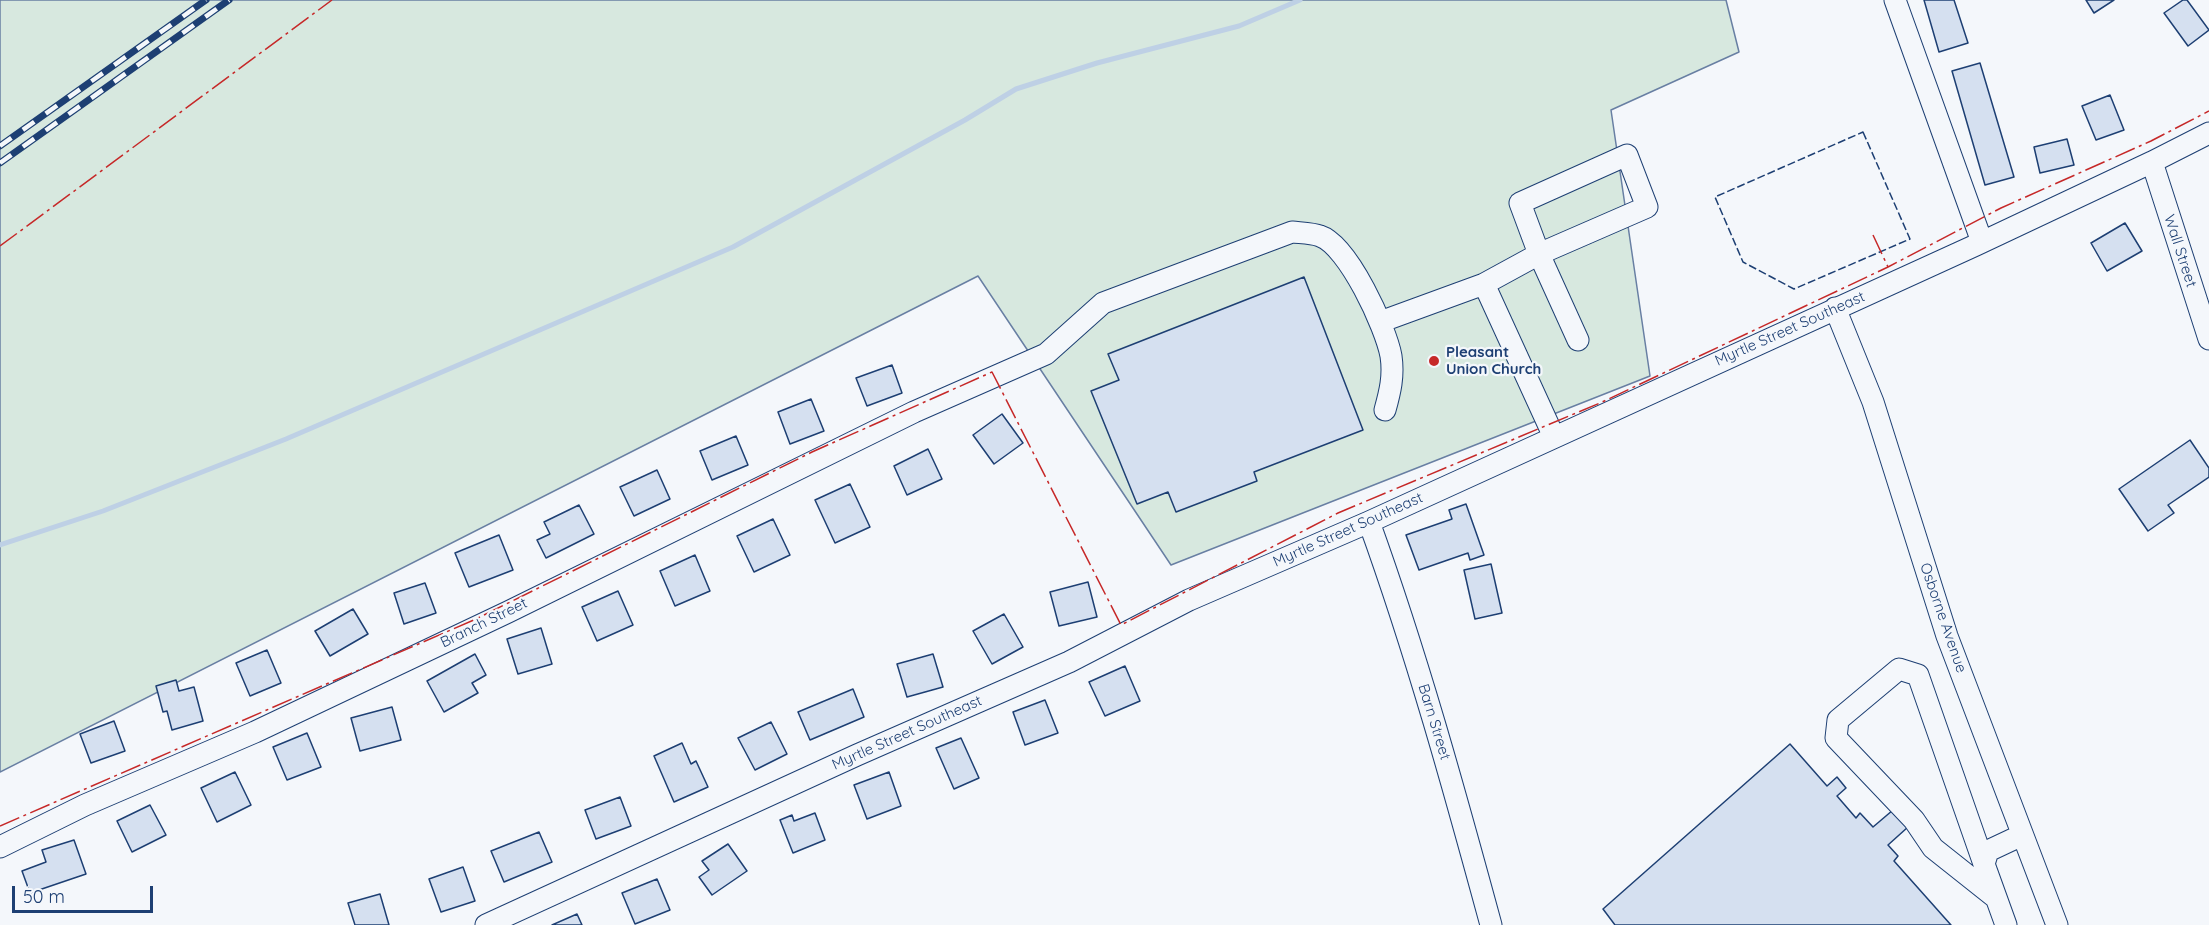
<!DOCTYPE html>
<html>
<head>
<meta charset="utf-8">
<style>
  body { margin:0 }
  #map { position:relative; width:2209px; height:925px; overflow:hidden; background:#f4f7fb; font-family:Quicksand,sans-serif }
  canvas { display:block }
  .scale { position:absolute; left:12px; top:886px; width:141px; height:27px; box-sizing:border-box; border:3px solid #1d3f73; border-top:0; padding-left:8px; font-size:18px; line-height:21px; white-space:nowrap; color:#1d3f73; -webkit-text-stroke:4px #f4f7fb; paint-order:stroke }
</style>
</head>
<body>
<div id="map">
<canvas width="2209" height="925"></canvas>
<div class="scale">50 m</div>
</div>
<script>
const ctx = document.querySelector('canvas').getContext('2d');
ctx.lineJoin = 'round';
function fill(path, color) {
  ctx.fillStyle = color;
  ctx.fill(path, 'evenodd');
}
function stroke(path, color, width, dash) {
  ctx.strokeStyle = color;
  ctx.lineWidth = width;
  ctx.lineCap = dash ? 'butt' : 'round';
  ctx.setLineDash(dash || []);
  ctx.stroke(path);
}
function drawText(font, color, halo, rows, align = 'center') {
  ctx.font = font + ' Quicksand,sans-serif';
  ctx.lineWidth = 4.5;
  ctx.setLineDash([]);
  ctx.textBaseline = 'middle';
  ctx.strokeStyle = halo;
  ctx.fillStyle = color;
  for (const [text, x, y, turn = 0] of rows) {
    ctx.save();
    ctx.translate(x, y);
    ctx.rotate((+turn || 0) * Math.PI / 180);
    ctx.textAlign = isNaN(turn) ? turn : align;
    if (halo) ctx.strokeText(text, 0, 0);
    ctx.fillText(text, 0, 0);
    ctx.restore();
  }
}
const green = new Path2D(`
  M0,0H1726L1739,52L1611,110L1650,376L1171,565L978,276L0,772Z`);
const stream = new Path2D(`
  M0,545L103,511L286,439L733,247L965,120L1016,89L1097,63L1239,26L1300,0`);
const building = new Path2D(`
  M1924,0H1954L1968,43L1939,52Z
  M2086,0H2114L2094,13Z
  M2183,0H2187L2209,30L2188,46L2164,13Z
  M1980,63L2014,177L1985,185L1952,71Z
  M2110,95L2124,130L2096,140L2082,106Z
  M2067,139L2074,165L2040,173L2034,147Z
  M2125,223L2142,251L2107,271L2091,243Z
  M1304,277L1363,430L1254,472L1257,481L1176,512L1168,492L1137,504L1091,391L1119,380L1108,354Z
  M892,365L902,393L867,406L856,378Z
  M811,399L824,431L790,444L778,412Z
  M1002,414L1023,443L994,464L973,435Z
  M736,436L748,465L712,480L700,451Z
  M2190,440L2209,468V477L2168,505L2174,513L2148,531L2119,489Z
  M928,449L942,479L907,495L894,466Z
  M657,470L670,499L634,516L620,487Z
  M850,484L870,527L835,543L815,500Z
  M1466,504L1484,555L1470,560L1468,553L1419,570L1406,535L1452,519L1449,510Z
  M579,505L594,534L546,558L537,540L550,534L544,522Z
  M773,519L790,555L754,572L737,536Z
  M499,535L513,570L469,587L455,553Z
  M695,555L710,591L675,606L660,571Z
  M1491,564L1502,613L1475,619L1464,570Z
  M1088,582L1097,617L1059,626L1050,592Z
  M425,583L436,613L404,624L394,593Z
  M618,591L633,625L597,641L582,607Z
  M353,609L368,634L330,656L315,631Z
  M1004,614L1023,647L992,664L973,631Z
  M541,628L552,664L518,674L507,639Z
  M267,650L281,683L250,696L236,663Z
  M475,654L486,675L472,683L478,693L444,712L427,681Z
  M933,654L943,687L907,697L897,664Z
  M1125,666L1140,701L1105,716L1089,682Z
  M176,680L179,691L194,687L203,721L172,730L167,711L163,712L156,686Z
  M853,689L864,717L810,740L798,712Z
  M1045,700L1058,733L1025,745L1013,712Z
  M392,707L401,740L360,751L351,718Z
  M114,721L125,751L91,763L80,734Z
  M771,722L787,754L755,770L738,738Z
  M307,733L321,767L287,780L273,747Z
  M961,738L979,778L954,789L936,748Z
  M682,743L691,764L696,761L708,787L674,802L654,756Z
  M1790,744L1827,786L1837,777L1846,788L1837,796L1856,818L1860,813L1873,827L1893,810L1908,827L1888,845L1898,856L1894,861L1951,925H1615L1603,909Z
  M235,772L251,805L217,822L201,788Z
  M889,772L901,806L867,819L854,785Z
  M620,797L631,826L596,839L585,810Z
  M150,805L166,835L132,852L117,821Z
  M815,813L825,840L793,853L780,820L792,815L794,821Z
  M539,832L552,862L504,882L491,851Z
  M74,840L86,874L30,893L22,871L46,862L42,850Z
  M728,844L747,871L712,895L699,877L709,870L702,861Z
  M463,867L475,901L441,912L429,879Z
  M657,879L670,910L635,924L622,893Z
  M380,894L389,925H355L348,903Z
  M577,914L582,925H552Z`);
const minor = new Path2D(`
  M1895,0L1982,242
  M2152,162L2209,339
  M1484,284L1554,437
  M1835,308L1873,402L1947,636L2057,925
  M1380,322L1484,284L1539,254L1647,207L1627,155L1520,203L1539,254L1578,340
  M1369,522C1417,655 1454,789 1491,925
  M0,847L85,805L255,732L508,612L914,412L1046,354L1103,303L1292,232C1301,233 1312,233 1320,236C1348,245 1386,328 1391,356C1394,376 1390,392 1385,410
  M1984,864L1918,675L1899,669L1838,720L1836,738L1914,820L1933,848L1996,898
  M486,925L857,755L1069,662L1189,600L1369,522L1976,245L2152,162L2209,133
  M2006,925L1984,864L1988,851L2022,835`);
const rail = new Path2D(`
  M0,146L206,0
  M0,163L229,0`);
const fence = new Path2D(`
  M1863,132L1910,239L1794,289L1743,262L1715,197Z`);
const power = new Path2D(`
  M1873,235L1888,267
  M0,246L332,0
  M0,826L476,619L812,452L992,372L1121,625L1338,513L1600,403L1888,267L2001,208L2151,141L2209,111`);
const markers = [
  [1434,361,6,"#c62828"]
];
const streetNames = [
  ["Wall Street",2180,251,72],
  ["Myrtle Street Southeast",1790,329,-24],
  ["Myrtle Street Southeast",1348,530,-24],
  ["Osborne Avenue",1943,618,71],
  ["Branch Street",484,623,-26],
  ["Barn Street",1434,722,73],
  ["Myrtle Street Southeast",907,733,-24]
];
const poiNames = [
  ["Pleasant",1446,352],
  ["Union Church",1446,369]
];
fill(green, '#d7e8df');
stroke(green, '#687fa3', 1.5);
stroke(stream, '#bed0e5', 5);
fill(building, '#d5e0f0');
stroke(building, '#1d3f73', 1.5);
stroke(minor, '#1d3f73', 23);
stroke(minor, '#f4f7fb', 21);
stroke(rail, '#1d3f73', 7);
stroke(rail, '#f4f7fb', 4.5, [14]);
stroke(fence, '#1d3f73', 1.5, [8, 3]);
stroke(power, '#c62828', 1.5, [21, 4.5, 3, 4.5]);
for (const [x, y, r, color] of markers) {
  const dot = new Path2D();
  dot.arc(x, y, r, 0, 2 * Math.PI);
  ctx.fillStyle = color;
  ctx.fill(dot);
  stroke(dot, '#f4f7fb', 2);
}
drawText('15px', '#1d3f73', '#f4f7fb', streetNames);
drawText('bold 15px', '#1d3f73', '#f4f7fb', poiNames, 'left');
</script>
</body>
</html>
